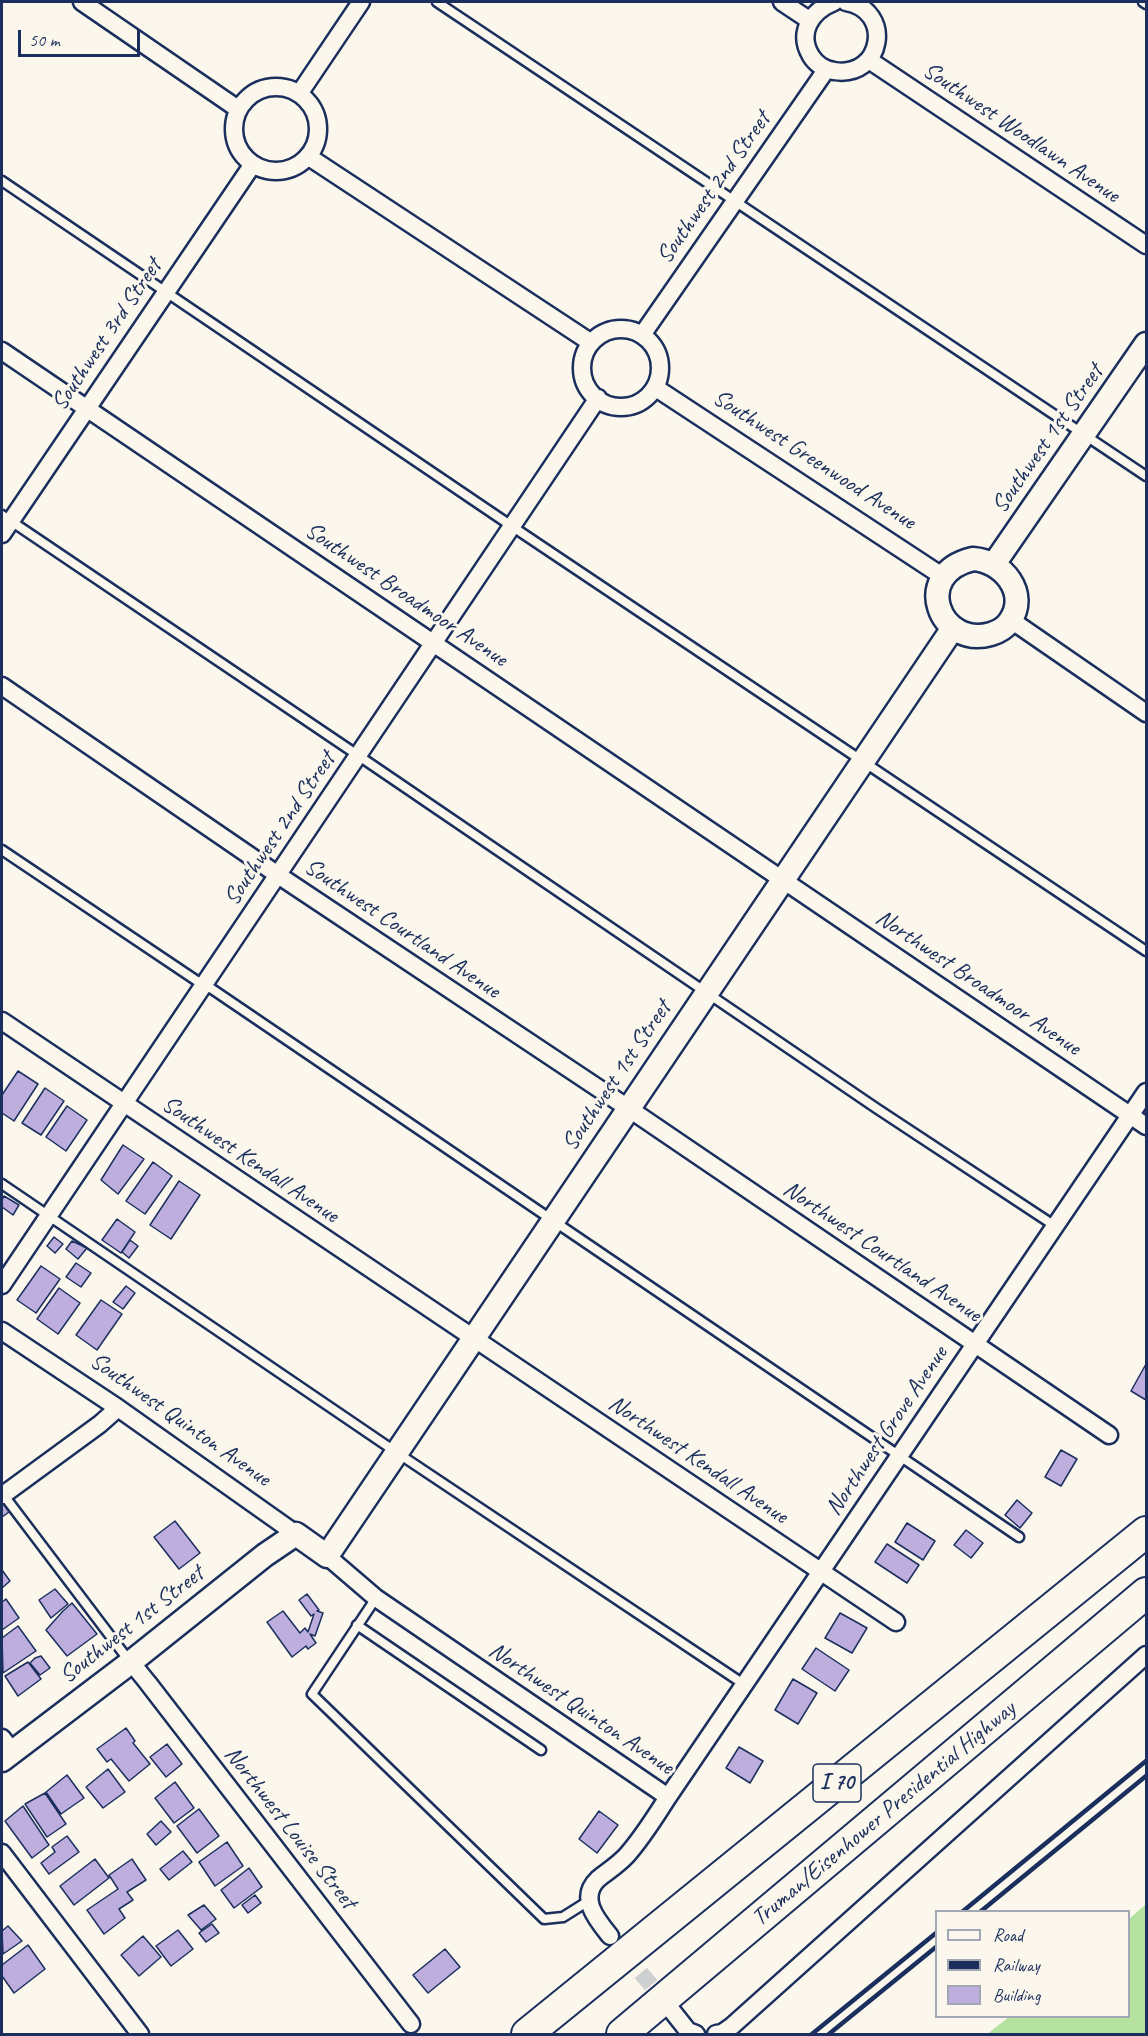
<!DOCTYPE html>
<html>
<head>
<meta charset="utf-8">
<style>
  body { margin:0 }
  #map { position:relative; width:1148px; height:2036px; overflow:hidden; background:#fbf7ec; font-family:Caveat,sans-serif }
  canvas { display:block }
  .frame { position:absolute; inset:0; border:3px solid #1b2f5e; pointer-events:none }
  .legend { position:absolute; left:935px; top:1910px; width:195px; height:108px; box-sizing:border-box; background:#fbf7ec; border:2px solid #a1a7b3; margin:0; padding:8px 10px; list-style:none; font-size:18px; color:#1b2f5e }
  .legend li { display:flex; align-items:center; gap:12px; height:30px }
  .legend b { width:30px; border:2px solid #a1a7b3 }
  .scale { position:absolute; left:18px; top:30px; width:122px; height:27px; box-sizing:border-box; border:3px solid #1b2f5e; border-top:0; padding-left:8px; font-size:18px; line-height:21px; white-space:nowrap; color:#1b2f5e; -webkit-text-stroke:4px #fbf7ec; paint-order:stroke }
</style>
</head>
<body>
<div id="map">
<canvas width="1148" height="2036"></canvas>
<div class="frame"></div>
<ul class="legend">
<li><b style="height:8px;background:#fbf7ec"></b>Road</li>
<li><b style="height:8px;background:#1b2f5e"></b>Railway</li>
<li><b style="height:16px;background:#bdaede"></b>Building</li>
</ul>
<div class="scale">50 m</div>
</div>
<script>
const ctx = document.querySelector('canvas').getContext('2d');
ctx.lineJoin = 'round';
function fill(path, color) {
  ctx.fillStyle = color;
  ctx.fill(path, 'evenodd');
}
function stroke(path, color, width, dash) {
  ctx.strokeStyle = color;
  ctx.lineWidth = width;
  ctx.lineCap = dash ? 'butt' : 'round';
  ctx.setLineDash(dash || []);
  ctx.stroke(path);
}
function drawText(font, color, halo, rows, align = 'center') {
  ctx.font = font + ' Caveat,sans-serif';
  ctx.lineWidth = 6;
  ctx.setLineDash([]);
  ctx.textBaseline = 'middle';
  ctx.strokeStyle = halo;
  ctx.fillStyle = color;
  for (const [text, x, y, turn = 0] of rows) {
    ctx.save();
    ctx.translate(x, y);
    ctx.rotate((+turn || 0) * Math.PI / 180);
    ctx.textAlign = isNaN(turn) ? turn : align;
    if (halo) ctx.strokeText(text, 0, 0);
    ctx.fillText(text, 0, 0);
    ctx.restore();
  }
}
const green = new Path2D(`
  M1146,1904V2034H987L1009,2017L1128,2016L1129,1919Z`);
const building = new Path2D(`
  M18,1071L38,1084L14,1121L2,1113V1095Z
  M45,1088L64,1101L41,1135L22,1123Z
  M67,1106L87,1120L66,1151L46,1137Z
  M123,1145L144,1159L118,1194L101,1180Z
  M153,1162L172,1176L145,1214L126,1201Z
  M179,1181L200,1195L171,1239L150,1225Z
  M4,1196L19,1205L13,1215L2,1207V1200Z
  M117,1219L135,1232L121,1253L102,1240Z
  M54,1237L63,1244L55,1253L47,1246Z
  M130,1240L138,1246L129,1258L122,1252Z
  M72,1241L87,1248L78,1259L66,1249Z
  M76,1263L91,1273L81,1287L66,1277Z
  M41,1266L60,1279L36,1313L17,1300Z
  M126,1286L135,1293L123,1309L113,1302Z
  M59,1288L80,1303L58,1334L37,1319Z
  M101,1300L122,1314L97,1350L76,1335Z
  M1146,1364V1400L1131,1391Z
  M1061,1450L1077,1459L1061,1486L1045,1477Z
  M1017,1500L1032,1513L1020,1528L1005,1515Z
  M2,1501L9,1512L2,1517Z
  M175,1521L200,1553L179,1569L154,1537Z
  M907,1523L935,1541L923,1560L895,1542Z
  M966,1530L983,1543L971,1558L954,1545Z
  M887,1544L919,1565L907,1583L875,1562Z
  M2,1570L10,1581L2,1588Z
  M55,1589L68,1604L51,1618L39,1600Z
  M307,1594L319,1610L317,1611L323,1613L315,1636L310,1634L316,1643L308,1649L306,1646L292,1657L267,1622L283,1611L300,1633L305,1628L308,1632L314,1614L311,1616L299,1600Z
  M6,1599L19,1618L2,1630V1602Z
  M72,1603L97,1634L67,1656L46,1630L63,1611Z
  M840,1613L867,1628L852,1653L825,1638Z
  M18,1626L36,1651L3,1673L2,1638Z
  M816,1648L849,1670L835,1691L802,1669Z
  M41,1656L50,1668L40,1675L30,1663L35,1658Z
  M28,1662L41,1679L18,1696L5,1676Z
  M793,1679L817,1693L798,1724L775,1710Z
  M126,1728L135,1741L133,1743L150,1764L129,1781L111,1759L107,1762L97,1749Z
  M167,1744L182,1764L166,1777L150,1757Z
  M739,1747L763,1761L750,1783L726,1768Z
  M108,1769L125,1792L103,1808L86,1787Z
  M67,1775L84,1798L61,1814L46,1792Z
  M175,1782L194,1808L174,1823L155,1798Z
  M45,1793L66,1824L47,1837L25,1804Z
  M23,1806L49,1845L32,1858L5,1821Z
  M199,1809L219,1836L197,1853L177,1826Z
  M599,1811L618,1825L597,1853L579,1839Z
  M161,1821L171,1832L156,1845L147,1834Z
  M67,1836L79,1852L49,1874L41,1863L55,1852L52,1847Z
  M227,1842L243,1866L215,1886L199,1862Z
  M183,1851L192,1862L169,1880L160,1869Z
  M95,1859L109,1878L74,1905L60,1886Z
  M132,1859L146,1880L127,1892L133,1900L119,1909L125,1918L104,1934L87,1910L118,1889L109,1875Z
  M249,1868L262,1887L234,1908L221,1890Z
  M255,1895L261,1903L248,1913L242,1905Z
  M204,1905L216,1919L201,1930L188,1915Z
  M212,1924L219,1933L206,1942L199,1933Z
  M8,1926L22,1941L3,1954L2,1931Z
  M178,1930L193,1949L171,1966L156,1946Z
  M143,1936L161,1957L139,1976L121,1955Z
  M28,1945L45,1969L14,1993L2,1976V1965Z
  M445,1949L460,1967L428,1993L413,1975Z`);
const streetTunnel = new Path2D(`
  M610,1936L667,2004`);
const lane = new Path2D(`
  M437,2L1146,476
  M1143,2L1146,4
  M2,181C173,295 342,412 513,527C724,668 936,808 1146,951
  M2,515L359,756L876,1108L1055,1226
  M2,850L203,985L212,989L1019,1537
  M2,1184L396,1452L745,1685
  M2,1493L130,1662
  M376,1598L312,1694L544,1919L563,1917L590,1900
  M357,1625L541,1750`);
const street = new Path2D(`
  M82,2L238,109
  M782,2L809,20
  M834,2C811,11 797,33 811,56C816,64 825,70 834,71C883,79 894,10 846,2
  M869,60L1146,245
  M234 129a42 42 0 1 1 84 0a42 42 0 1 1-84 0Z
  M299,94L361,2
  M309,157L590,342
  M582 368a39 39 0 1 1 78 0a39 39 0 1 1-78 0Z
  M642,335L826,70
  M2,351L1146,1126
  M656,388L942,576
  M2,534L253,164
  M1011,620L1146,713
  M2,686L278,875L628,1108L1109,1435
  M2,1021L896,1622
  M2,1285L598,398
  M2,1331L118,1408L296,1534
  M3,1495L100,1424L118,1408
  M327,1556L376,1598L668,1797
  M131,1662L148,1683L411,2024
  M2,1738L12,1751
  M2,1853L140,2034
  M610,1936C597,1920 578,1898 598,1879C608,1871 619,1864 627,1855C643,1837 655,1817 668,1797L1146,1092
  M669,2007L688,2031L696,2034
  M716,2034L722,2033L732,2026L1146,1655`);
const secondary = new Path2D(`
  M973,559C1003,561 1029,593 1010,621C1006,627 998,632 991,634C940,649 910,574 973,559Z
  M994,564L1146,344
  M2,1760L131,1662L265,1555L296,1534L327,1556L953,628`);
const highway = new Path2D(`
  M527,2034L1146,1532
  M622,2034L1146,1593`);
const rail = new Path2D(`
  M962,1912L1146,1761
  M980,1912L1146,1776
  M812,2034L936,1933
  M829,2034L936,1947`);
const shields = [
  [837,1783,48]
];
const shieldNames = [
  ["I 70",837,1783]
];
const streetNames = [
  ["Southwest Woodlawn Avenue",1021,133,34],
  ["Southwest 2nd Street",714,188,-55],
  ["Southwest 3rd Street",107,335,-56],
  ["Southwest 1st Street",1048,439,-55],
  ["Southwest Greenwood Avenue",814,460,33],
  ["Southwest Broadmoor Avenue",406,595,34],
  ["Southwest 2nd Street",280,829,-56],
  ["Southwest Courtland Avenue",402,929,34],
  ["Northwest Broadmoor Avenue",978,983,34],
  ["Southwest 1st Street",617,1076,-56],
  ["Southwest Kendall Avenue",250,1160,34],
  ["Northwest Courtland Avenue",882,1252,34],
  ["Southwest Quinton Avenue",180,1420,35],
  ["Northwest Grove Avenue",887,1431,-56],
  ["Northwest Kendall Avenue",698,1460,34],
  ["Southwest 1st Street",132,1625,-38],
  ["Northwest Quinton Avenue",581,1709,34],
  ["Truman/Eisenhower Presidential Highway",884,1814,-40],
  ["Northwest Louise Street",290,1828,52]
];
fill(green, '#b5e2a0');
fill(building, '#bdaede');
stroke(building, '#1b2f5e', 1.5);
stroke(streetTunnel, '#cecfd0', 16, [16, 8]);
stroke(lane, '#1b2f5e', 13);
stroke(street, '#1b2f5e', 21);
stroke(secondary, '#1b2f5e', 27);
stroke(highway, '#1b2f5e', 34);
stroke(lane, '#fbf7ec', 8);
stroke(street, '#fbf7ec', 16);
stroke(secondary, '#fbf7ec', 22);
stroke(highway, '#fbf7ec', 30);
stroke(rail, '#1b2f5e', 4.5);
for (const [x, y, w] of shields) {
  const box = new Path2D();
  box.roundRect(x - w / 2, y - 19, w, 38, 4.5);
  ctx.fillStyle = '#fbf7ec';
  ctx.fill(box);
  stroke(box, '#1b2f5e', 1.5);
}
drawText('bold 22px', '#1b2f5e', null, shieldNames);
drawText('24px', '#1b2f5e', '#fbf7ec', streetNames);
</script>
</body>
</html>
